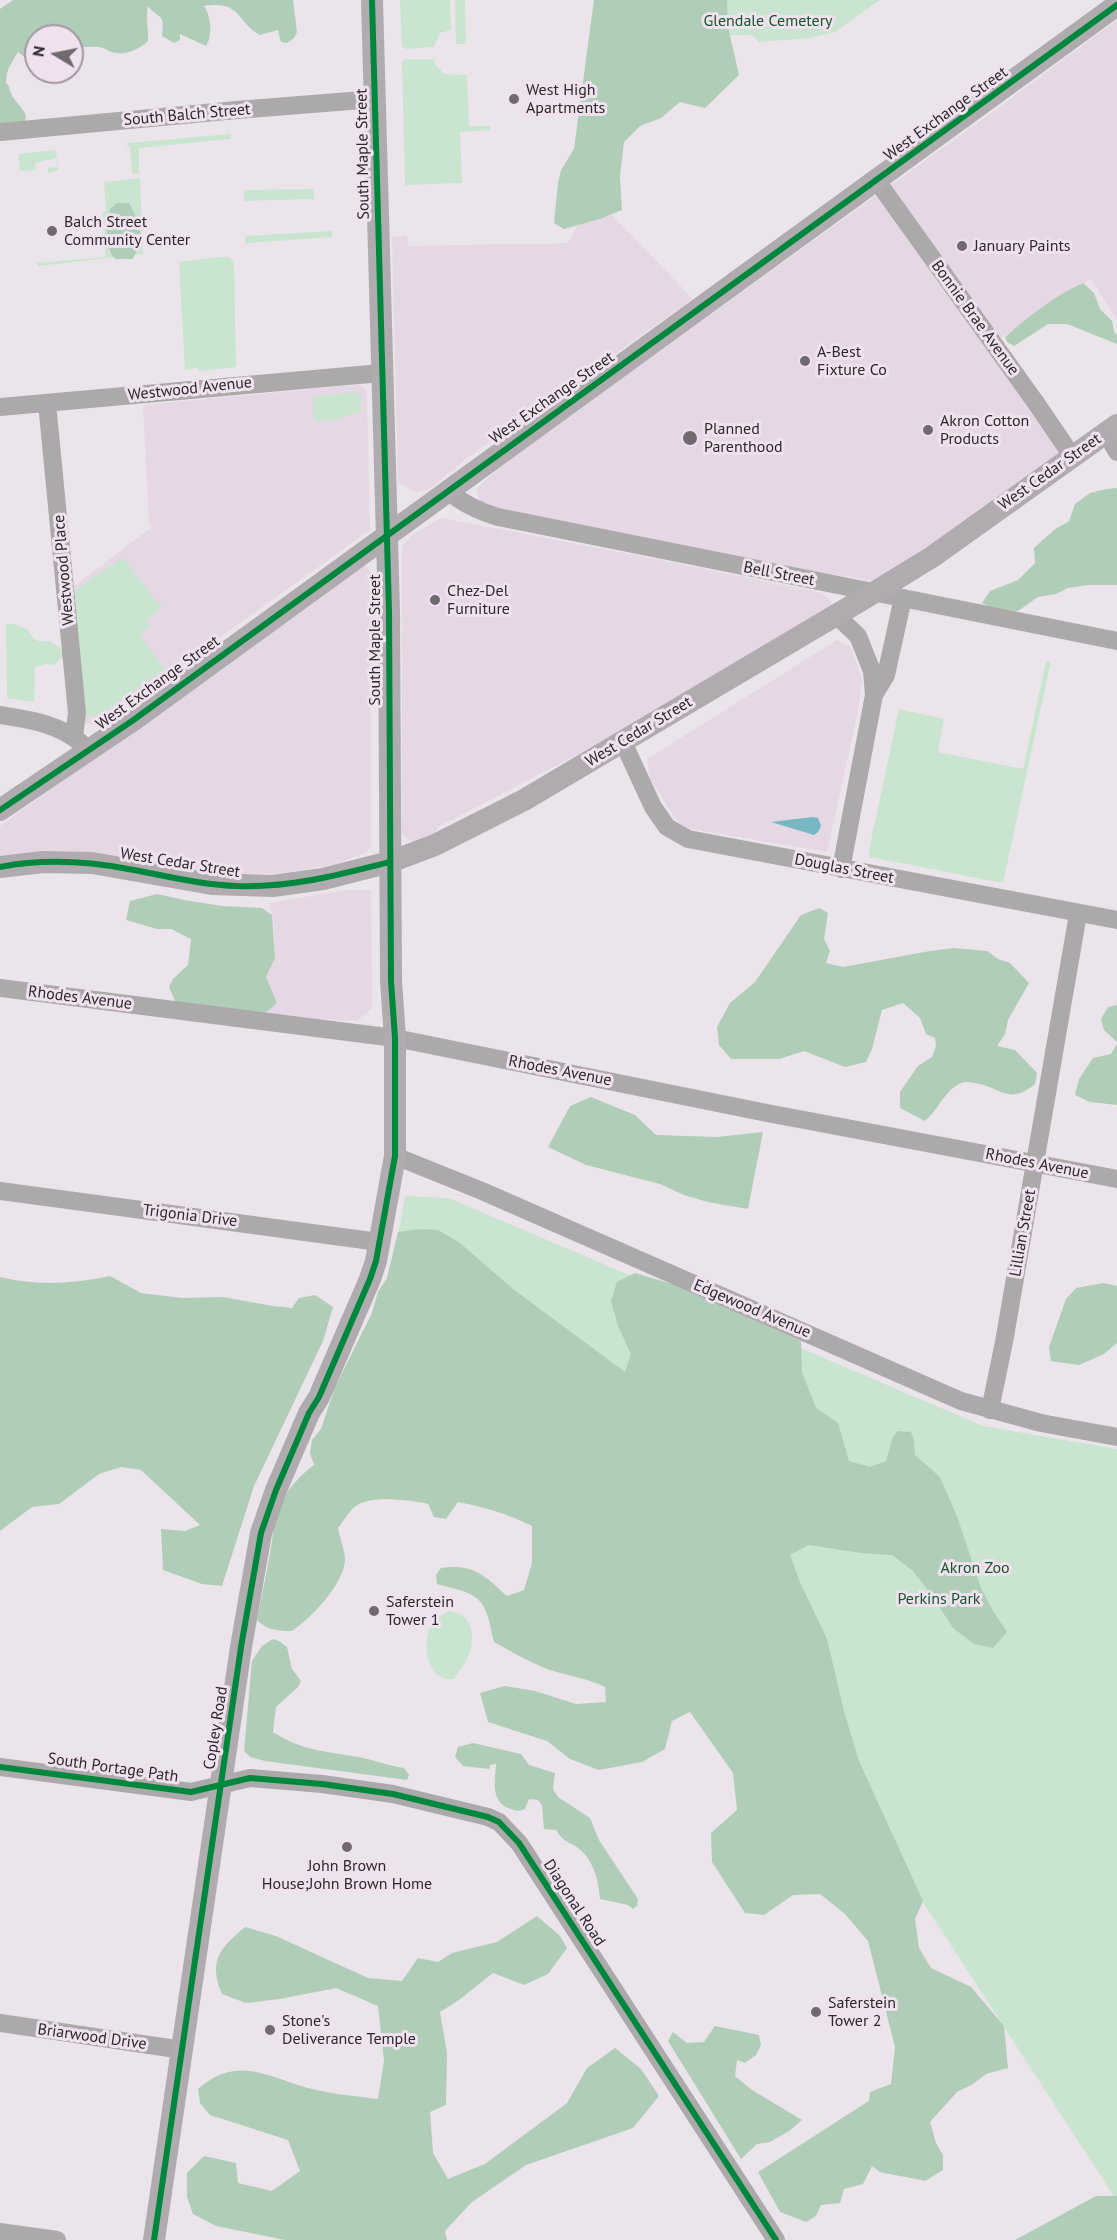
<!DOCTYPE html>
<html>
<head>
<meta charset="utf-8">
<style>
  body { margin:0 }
  #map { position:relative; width:1117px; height:2240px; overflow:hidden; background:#ece4eb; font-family:"PT Sans",sans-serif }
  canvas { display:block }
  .north { position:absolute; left:24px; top:24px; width:60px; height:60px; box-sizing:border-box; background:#efe1ee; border:2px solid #a197a1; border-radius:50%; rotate:280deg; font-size:16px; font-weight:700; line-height:24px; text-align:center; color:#2d282d }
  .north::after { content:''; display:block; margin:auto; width:21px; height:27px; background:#706a70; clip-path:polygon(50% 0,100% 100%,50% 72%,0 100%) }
</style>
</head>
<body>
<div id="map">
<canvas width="1117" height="2240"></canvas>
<div class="north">N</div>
</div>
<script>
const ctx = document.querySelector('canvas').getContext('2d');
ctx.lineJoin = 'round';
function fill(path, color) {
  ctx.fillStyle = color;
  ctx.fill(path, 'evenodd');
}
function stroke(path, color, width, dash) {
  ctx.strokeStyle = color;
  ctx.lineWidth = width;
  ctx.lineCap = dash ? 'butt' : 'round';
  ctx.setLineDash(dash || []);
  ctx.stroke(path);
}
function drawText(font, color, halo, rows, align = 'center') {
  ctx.font = font + ' "PT Sans",sans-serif';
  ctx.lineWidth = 6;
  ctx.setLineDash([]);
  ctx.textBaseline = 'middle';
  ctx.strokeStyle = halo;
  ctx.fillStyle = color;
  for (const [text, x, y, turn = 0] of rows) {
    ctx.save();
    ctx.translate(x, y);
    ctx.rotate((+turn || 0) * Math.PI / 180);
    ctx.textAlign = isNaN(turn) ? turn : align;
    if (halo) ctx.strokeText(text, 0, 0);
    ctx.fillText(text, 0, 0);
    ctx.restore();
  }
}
const built = new Path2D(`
  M1117,20V320L1091,279L999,339L1075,444L883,582L763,564L482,506L476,489L509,459L990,114Z
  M612,215L693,299L471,455L428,490L416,492L398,483L392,237L407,235L408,246L568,243L578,225Z
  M355,385H360L366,390L367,398L370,530L103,721L95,725L81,723L68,591L152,527L149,522L143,405Z
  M441,518L640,556L822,593L831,602L832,608L590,748L438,827L432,839L427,842L412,841L407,839L402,833V547L412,535Z
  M361,566H368L371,573V846L367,852L336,864L283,873L219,874L0,861V826Z
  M837,640L851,647L862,681L858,711L827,852L686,828L675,818L650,779L647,759Z
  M345,890H371L372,1008L357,1021L279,1016L265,1013L277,1003L266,977L275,958L274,925L270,903Z`);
const green = new Path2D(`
  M400,0H450L451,30L440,33L434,47L406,49L402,46Z
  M455,0H465L466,44H456Z
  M604,0H880L835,32L810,38L759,42L752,35L604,37Z
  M406,59H434L435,64L444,74L467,75L469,126H490V130L460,132L462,183L405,185L402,62Z
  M231,134V139L139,148V173L132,174L130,146H127V143Z
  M55,150L59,170L48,173V168L57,167L56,158L35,163L36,170L20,171L18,154Z
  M140,178L143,254L38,266L37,263L106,257L102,212L106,211L104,182Z
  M314,189V199L244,201V190Z
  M332,231V237L247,243L245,245V236Z
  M218,257H228L234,261L236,367L199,371L197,368L185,370L179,262Z
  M357,392L361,397V411L333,421H316L313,416V397Z
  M123,557L156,601L163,607L147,620L151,626L140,634L165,669L99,716H83L71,593Z
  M6,624H14L27,629L32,636L38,641H50L61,649L65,657L58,660L56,665L47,664L35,667L34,702L7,698Z
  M1046,661H1051L1003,883L870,857L869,850L899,709L944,719L938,752L1023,769Z
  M405,1196L449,1198L983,1426L1117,1449V2201L607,1415L391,1277Z
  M448,1611C473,1612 477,1639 467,1659C464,1666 458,1672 454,1679C429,1683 421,1646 430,1627C434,1620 442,1615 448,1611Z`);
const forest = new Path2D(`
  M13,0H293L297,32L294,38L287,43L281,42L278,30L260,35C236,22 242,0 204,6C211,16 213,36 206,46L180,34V40L174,43L162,36C165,12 159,20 148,6C145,18 149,28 148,41C138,50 125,56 112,52C108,51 103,47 99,47C90,46 84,48 75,46L72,47V36H36V60L23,56L18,52C11,64 6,69 6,83L9,86C10,98 21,105 26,115L25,121L0,126V9Z
  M594,0H727L728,27L739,75L705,108L680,102L661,118L640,126L624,142L620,176L622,210L600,219L564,229L554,223L558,183L561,170L574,149Z
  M117,203H129C141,225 145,236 133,259H115C103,244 107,226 110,209Z
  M1083,283L1094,293L1100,309L1112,321L1114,332L1117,335V344L1067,324H1048L1014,346L1007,342L1005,337C1028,317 1054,296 1083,283Z
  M1117,488V585H1089L1068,588L1056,594L1038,597L1018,611L995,610L982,603L990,591L1018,580L1035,563L1034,548L1054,530L1069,521L1075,504L1090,493L1106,489Z
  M157,894L184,900L222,906L262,908L272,915L275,958L266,977L277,1003L265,1013L176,1003L169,987L173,979L188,965L191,939L171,929H157L126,920L130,901Z
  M819,908L828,913L824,939L830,951L826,963L843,967L930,951L954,948L987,951L998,959L1010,963L1029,983L1008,1020L1005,1034L997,1046L1015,1050L1037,1073L1035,1084C1007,1106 1003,1087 974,1083C971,1083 968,1081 965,1082C946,1086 939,1110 925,1121L900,1108V1092L918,1066L932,1057L936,1046L935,1038L926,1034L920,1018L903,1003L882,1010L872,1049L866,1062L845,1067L804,1051L779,1059H731L719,1045L717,1027L730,1003L755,982L801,915Z
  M1117,1005V1042L1104,1030L1101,1019L1108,1007Z
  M1117,1044V1105L1090,1102L1075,1095L1079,1079L1093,1058L1111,1054Z
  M591,1097L635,1115L656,1135L717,1137L763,1132L748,1209L708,1202L684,1195L660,1184L586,1165L548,1147L570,1106Z
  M421,1229L438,1230L460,1243L513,1289L625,1372L631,1354L618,1326L611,1301L617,1282L635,1273L685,1288L801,1341L802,1372L816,1408L838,1423L849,1461L870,1467L886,1461L893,1437L898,1431L911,1432L914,1440L915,1455L940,1477L958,1519L981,1588L993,1611L1007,1632L993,1648L974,1644L953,1628L931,1594L913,1571L892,1555L861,1553L809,1545L790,1555L800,1582L827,1639L844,1711L859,1761L923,1901L915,1919L919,1948L931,1968L971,1987L1004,2026L1008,2068L986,2074L973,2084L957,2092L930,2122L936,2143L943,2155V2170L925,2181L880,2172L872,2166L863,2184L844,2189L840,2203L821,2205L816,2216L806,2222L780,2212L758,2172L869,2101L870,2092L891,2084L895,2047L868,1941L845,1914L820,1894L793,1895L764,1915L745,1913L712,1862L711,1833L737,1810L733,1773L690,1712L672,1721L665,1749L642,1762L599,1770L570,1759L547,1741L488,1722L480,1693L505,1686L535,1691L576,1704L606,1702L605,1687C587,1678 569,1676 550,1670C531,1663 512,1652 494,1642C485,1596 481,1595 437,1584L436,1575L441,1568C474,1563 485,1576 507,1596L524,1590L532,1563V1526C508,1514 485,1507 458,1502L446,1519L434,1517L428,1504C411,1500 370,1495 356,1506C349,1511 344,1521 338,1528C340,1538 345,1551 345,1561C343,1585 311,1618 292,1631C279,1631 266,1630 257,1620C262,1594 268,1567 272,1541C274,1528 273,1515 280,1504C288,1489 300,1475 314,1465L310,1453L312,1440L321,1429L335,1387L372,1313L378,1292L387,1278L398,1232Z
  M110,1276L141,1293L182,1298L223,1297L273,1306L292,1308L299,1298L315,1295L333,1307L323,1341L254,1486L222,1586L202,1584L163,1570L161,1529L185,1531L200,1525L141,1470L121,1467L99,1474L59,1504L32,1507L0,1531V1277C37,1286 73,1284 110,1276Z
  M1103,1283L1117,1286V1343L1104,1354L1079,1365L1051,1361L1049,1347L1066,1299L1076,1288Z
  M273,1639L279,1641L287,1647L292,1669L301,1681L298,1687L276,1707L273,1732C303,1752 329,1751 363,1758C377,1761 390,1766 404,1768L409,1775L407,1780L265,1761L250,1757L244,1751L252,1661L262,1646Z
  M473,1743L521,1754L529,1765L555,1773L553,1789L558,1797L590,1818L599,1840L638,1899L637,1906L633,1909L628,1905L600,1899C599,1881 593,1859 578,1848C567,1840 564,1843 556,1830L544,1829L542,1805L538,1800L529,1799L525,1809C519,1811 517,1811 511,1809C490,1803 495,1781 496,1764L490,1765L489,1769L463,1766L455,1757L458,1747Z
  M537,1916L560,1936L567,1948L548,1974L524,1985L493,1973L459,2000L440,2012L447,2053L446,2105L430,2112L433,2153L448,2179L485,2164L567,2103L587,2068L615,2048L641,2069L659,2096L633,2128L526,2165L472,2202L445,2231L447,2240H285L216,2226L193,2214L187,2197V2173L204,2156L236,2163L238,2183L272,2191L300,2171L288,2140L210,2115L200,2103L198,2089C237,2055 266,2076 308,2088C330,2094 355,2096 378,2099L384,2061L378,2006L336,1988L280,1999L246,2003L222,1994C208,1961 220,1948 245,1927L276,1936L368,1978L402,1981L418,1958L438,1962L452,1953L497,1942Z
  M715,2026L759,2035L761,2045L756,2055L745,2063L737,2060L735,2076L752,2090L802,2120L789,2131L770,2142L757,2144L741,2159L668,2041L673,2032L687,2043L704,2042Z
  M1096,2196H1117V2240H1015Z`);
const water = new Path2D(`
  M813,817L818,818L821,826L818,832L814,835L771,822Z`);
const minor = new Path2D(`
  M0,132L237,110L375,99
  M877,181L1036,403L1072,456
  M47,403L77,713L74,737
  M0,407L381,373
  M1106,433L1117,452
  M448,491C463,504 478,511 498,517L1117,641
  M836,615L858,636L872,671L874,695L841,869
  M874,695L886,675L903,598
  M0,715C30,720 57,723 81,743
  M623,742L653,807L667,827L688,839L1117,920
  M0,988L395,1038L767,1113L1117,1179
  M395,1156L482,1191L961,1401L1041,1423L1117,1437
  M0,1191L379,1242
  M990,1410L1004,1342L1078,914
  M0,1767L191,1792L250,1778L322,1784L393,1794L488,1817L499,1822L519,1843L776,2240
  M0,2023L183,2050
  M0,2232L57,2240`);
const major = new Path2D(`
  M0,810L132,721L1117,5
  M0,867L43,862L92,863L212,884L273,886L323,879L390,862L435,845L524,800L875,592L932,557L1117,425
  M154,2240L241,1647L261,1533L276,1490L309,1413L319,1397L370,1279L376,1261L395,1156V1038L391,981L389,611L372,0`);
const cycleway = new Path2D(`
  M0,810L132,721L1117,5
  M0,867C42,859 86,861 128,869C164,875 200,885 237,886C290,888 339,875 390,862
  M0,1767L191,1792L250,1778L322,1784L393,1794L488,1817L499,1822L519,1843L776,2240
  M154,2240L241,1647L261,1533L276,1490L309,1413L319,1397L370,1279L376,1261L395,1156V1038L391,981L389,611L372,0`);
const markers = [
  [514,99,6,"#706a70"],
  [52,231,6,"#706a70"],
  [962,246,6,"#706a70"],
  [805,361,6,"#706a70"],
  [928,430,6,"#706a70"],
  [690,438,8,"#706a70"],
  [435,600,6,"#706a70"],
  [374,1611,6,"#706a70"],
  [347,1847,6,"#706a70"],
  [816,2012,6,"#706a70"],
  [270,2030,6,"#706a70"]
];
const parkNames = [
  ["Glendale Cemetery",768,21],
  ["Akron Zoo",975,1568],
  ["Perkins Park",939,1599]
];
const poiNames = [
  ["West High",526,90],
  ["Apartments",526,108],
  ["Balch Street",64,222],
  ["Community Center",64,240],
  ["January Paints",974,246],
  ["A-Best",817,352],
  ["Fixture Co",817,370],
  ["Akron Cotton",940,421],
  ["Products",940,439],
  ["Planned",704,429],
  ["Parenthood",704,447],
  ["Chez-Del",447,591],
  ["Furniture",447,609],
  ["Saferstein",386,1602],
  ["Tower 1",386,1620],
  ["John Brown",347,1866,"center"],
  ["House;John Brown Home",347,1884,"center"],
  ["Saferstein",828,2003],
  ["Tower 2",828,2021],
  ["Stone's",282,2021],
  ["Deliverance Temple",282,2039]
];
const streetNames = [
  ["West Exchange Street",946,114,-36],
  ["South Balch Street",187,115,-5],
  ["South Maple Street",363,154,-91],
  ["Bonnie Brae Avenue",975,318,54],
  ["Westwood Avenue",190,389,-6],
  ["West Exchange Street",552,398,-35],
  ["West Cedar Street",1050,472,-35],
  ["Westwood Place",64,570,-95],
  ["Bell Street",779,574,11],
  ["South Maple Street",375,640,-90],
  ["West Exchange Street",158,683,-36],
  ["West Cedar Street",639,732,-31],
  ["West Cedar Street",180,863,9],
  ["Douglas Street",844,869,11],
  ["Rhodes Avenue",80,998,7],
  ["Rhodes Avenue",560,1071,11],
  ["Rhodes Avenue",1037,1164,11],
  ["Trigonia Drive",190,1216,7],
  ["Lillian Street",1023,1233,-80],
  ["Edgewood Avenue",752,1309,23],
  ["Copley Road",216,1728,-81],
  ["South Portage Path",113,1768,8],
  ["Diagonal Road",574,1903,57],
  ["Briarwood Drive",92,2037,8]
];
fill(built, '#e5d7e4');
fill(green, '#c9e5d0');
fill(forest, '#b0cdb7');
fill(water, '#76b8c2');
stroke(minor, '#aca9aa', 18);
stroke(major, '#b0abae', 22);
stroke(cycleway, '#00873e', 6);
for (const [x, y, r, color] of markers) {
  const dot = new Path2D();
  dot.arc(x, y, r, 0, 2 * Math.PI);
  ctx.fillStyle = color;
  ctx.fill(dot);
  stroke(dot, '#efe1ee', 2);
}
drawText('16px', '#15572c', '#efe1ee', parkNames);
drawText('16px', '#2d282d', '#efe1ee', poiNames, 'left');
drawText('16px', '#2d282d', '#efe1ee', streetNames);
</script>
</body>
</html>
